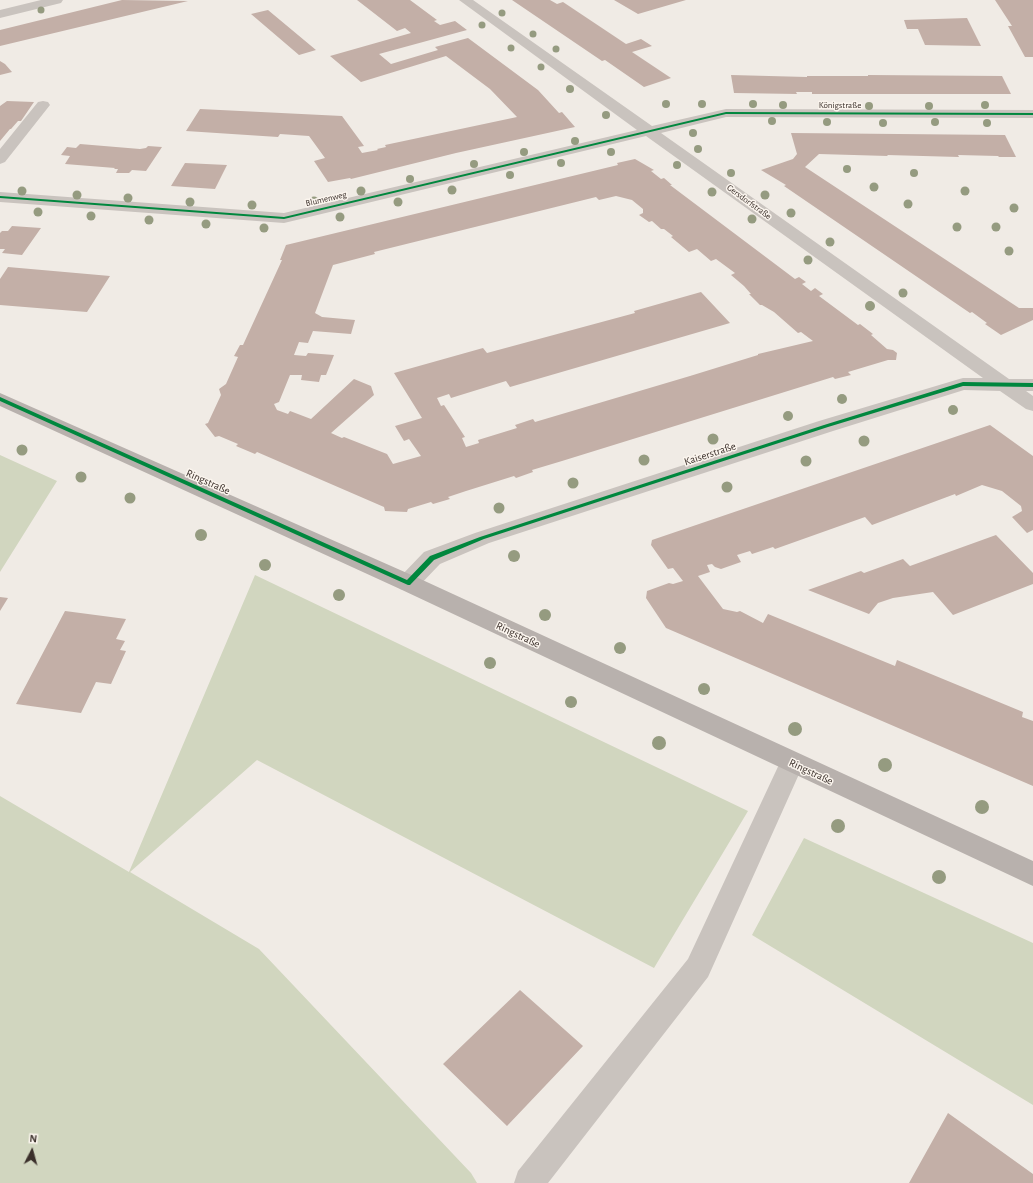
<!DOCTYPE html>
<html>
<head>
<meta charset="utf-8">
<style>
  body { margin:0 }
  #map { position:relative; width:1033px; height:1183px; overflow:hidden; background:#f0ebe5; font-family:"Alegreya Sans",sans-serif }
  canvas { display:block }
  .north { position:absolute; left:12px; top:1131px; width:40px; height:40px; -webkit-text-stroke:3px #fbf5ee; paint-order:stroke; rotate:6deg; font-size:11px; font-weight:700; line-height:16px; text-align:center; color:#3b302b }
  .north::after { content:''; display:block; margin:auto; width:14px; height:18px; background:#3b302b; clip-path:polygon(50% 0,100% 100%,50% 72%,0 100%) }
</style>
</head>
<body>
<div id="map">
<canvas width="1033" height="1183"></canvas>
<div class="north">N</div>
</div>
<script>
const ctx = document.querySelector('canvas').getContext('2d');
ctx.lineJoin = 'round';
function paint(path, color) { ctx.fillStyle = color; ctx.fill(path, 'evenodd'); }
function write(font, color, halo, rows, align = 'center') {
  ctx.font = font + ' "Alegreya Sans",sans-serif'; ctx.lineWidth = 3; ctx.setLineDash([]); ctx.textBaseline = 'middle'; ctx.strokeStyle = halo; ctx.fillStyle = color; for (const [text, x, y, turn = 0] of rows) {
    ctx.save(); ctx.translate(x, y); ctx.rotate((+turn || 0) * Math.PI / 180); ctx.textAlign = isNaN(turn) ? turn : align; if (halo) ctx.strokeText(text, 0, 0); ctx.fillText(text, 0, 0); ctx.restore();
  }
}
const green = new Path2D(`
  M0 455 57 481 0 572Z
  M255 575 748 811 654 968 257 760 130 872 259 949 471 1173 477 1183H0V796L129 872Z
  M804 838 1033 943V1105L752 935Z`);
const building = new Path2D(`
  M122 0 188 1 0 46V30Z
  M357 0H410L437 20 434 21 440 25 455 21 467 30 379 54 391 64 438 50 435 47 468 38 538 90 559 113 562 112 575 127 456 153 351 179 350 178 328 182 314 161 325 158 309 136 280 134 278 137 186 131 200 109 342 116 364 146 358 147 362 153 378 150 377 149 386 147 385 145 517 117 490 89 446 56 361 82 330 56 411 33 405 28 397 31Z
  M512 0H550L557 4 563 2 626 44 641 39 652 46 632 52 671 78 644 87 605 60 602 61Z
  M614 0H686L638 14Z
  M995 0H1033V57H1025L1008 26H1012Z
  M268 10 316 50 299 55 251 14Z
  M967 18 981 46 925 45 918 29H907L904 20Z
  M0 61 5 64 12 72 0 75Z
  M731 75 807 77V76H868V75L1002 76 1011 94H812V92H796L797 94 734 93Z
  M7 101 34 102 21 121H18L11 129H10L0 141V106Z
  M791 133 1005 135 1016 157H999L998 156 958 155 959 157 887 155 888 156 819 154 805 167 1019 308H1033V320L1001 335 985 324 987 323 972 312 970 313 784 186 786 185 761 170 793 159 797 154Z
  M80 144 140 149 146 148 148 146 162 147 146 171 132 170 129 173H116L118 169H114L115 168 65 164 70 156 61 155 67 147 76 148Z
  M635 159 654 170 651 171 661 179 664 178 672 185H670L795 279 799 277 806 282 802 284 811 291 815 288 823 294 819 296 858 325 860 324 873 334 871 335 887 349 893 350 897 353 896 360H888L848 372 851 375 835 379 833 377 562 461 532 470 533 472 516 478 514 476 466 491 448 497 450 499 433 504 431 502 408 509 407 512 385 511 384 507 257 452 255 454 236 446 238 444 219 436 215 437 205 424 208 423 221 395 219 389 226 384 238 357 234 356 240 345H243L282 260H280L286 245 618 165 617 163ZM616 196 632 200 643 209V213L639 215 649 222 652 221 661 229H664L673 236 671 237 689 252 697 249 711 261 716 259 735 273 731 275 744 286 751 294H749L760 305H762L774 312 798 333 801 332 813 341 758 354V355L690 376 535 422 533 419 515 425 517 428 478 440 479 443 466 447 462 438 465 437 444 405 441 406 437 398 449 394 451 398 506 381 510 387 730 323 701 292 634 311 635 313 487 353 483 348 394 373 422 418 395 426 404 441 409 439 421 456 393 464 387 454 344 437 342 438 331 433 374 395 371 386 354 379 311 419 290 411 288 414 277 410 274 404 279 402 290 375H302L301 380 319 382 321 375H326L334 355 308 353 306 356 294 355 299 342 308 343 313 331 351 334 355 320 322 317 315 313 333 265 375 254 374 252 596 197 599 200Z
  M185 163 227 165 215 189 171 186Z
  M12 226 41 228 22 255 2 253 5 249H0V233L2 231H8Z
  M8 267 110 276 87 312 0 305V279Z
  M990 425 1033 456V530L1027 533 1012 517 1022 511 1021 506 1002 491 982 485 956 496 955 494 872 525 865 517 775 549 773 547 752 554 750 551 737 555 741 562 721 569 715 567 712 564 707 565 710 572 698 576 723 609 737 612 740 611 763 623 768 614 895 666 897 660 1023 712 1022 717 1033 721V786L666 628 646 598 647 591 669 583 673 584 683 581 673 568 668 569 651 545 652 540Z
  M996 535 1033 573V584L953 615 933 592 893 598 878 603 869 614 808 590 861 571 864 573 903 559 910 566Z
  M0 597 8 598 0 611Z
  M65 611 126 619 116 639 125 641 120 650 126 651 111 684 96 682 81 713 16 704Z
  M520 990 583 1046 507 1126 443 1064Z
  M948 1113 1033 1174V1183H909Z`);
const minor = new Path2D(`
  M41 0H63L61 3 0 18V10Z
  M459 0H473L652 126 726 109 1033 110V118L726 117 661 133 1009 379H1033V391H1026L1033 396V411L1026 409 1000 391 964 390 833 431 489 543 440 564 416 589 408 591 400 589 397 583 400 577 424 552 475 533 819 421 956 380 963 378H983L646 136 284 223 0 202V192L284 213 637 130Z
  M43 101 48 102 50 105 5 162 0 164V149L38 102Z
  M792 753 801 756 804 763 708 977 548 1183H514L518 1171 688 959 783 756Z`);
const major = new Path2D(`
  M0 393 416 577 1033 861V886L400 589 0 406Z`);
const cycleway = new Path2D(`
  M726 112 1033 113V115L726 114 284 219 0 198V196L284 217Z
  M963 382 1033 383V387L963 386 828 427 484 539 434 560 410 585H408L0 401V397L407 580 430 556 480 537 824 425Z`);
const trees = [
  [41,10,3.5],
  [502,13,3.5],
  [482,25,3.5],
  [533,34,3.5],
  [511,48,3.5],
  [556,49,3.5],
  [541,67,3.5],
  [570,89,4],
  [666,104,4],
  [702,104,4],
  [753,104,4],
  [783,105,4],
  [822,105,4],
  [985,105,4],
  [869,106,4],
  [929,106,4],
  [606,115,4],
  [772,121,4],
  [827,122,4],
  [935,122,4],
  [883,123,4],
  [987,123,4],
  [693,133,4],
  [575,141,4],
  [698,149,4],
  [524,152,4],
  [611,152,4],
  [561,163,4],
  [474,164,4],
  [677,165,4],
  [847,169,4],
  [731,173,4],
  [914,173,4],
  [510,175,4],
  [410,179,4],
  [874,187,4.5],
  [452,190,4.5],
  [22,191,4.5],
  [361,191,4.5],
  [965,191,4.5],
  [712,192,4.5],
  [77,195,4.5],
  [765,195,4.5],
  [128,198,4.5],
  [314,201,4.5],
  [190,202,4.5],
  [398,202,4.5],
  [908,204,4.5],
  [252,205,4.5],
  [1014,208,4.5],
  [38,212,4.5],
  [791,213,4.5],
  [91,216,4.5],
  [340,217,4.5],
  [752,219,4.5],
  [149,220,4.5],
  [206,224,4.5],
  [957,227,4.5],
  [996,227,4.5],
  [264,228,4.5],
  [830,242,4.5],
  [1009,251,4.5],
  [808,260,4.5],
  [903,293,4.5],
  [870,306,5],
  [842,399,5],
  [953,410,5],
  [788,416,5],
  [713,439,5.5],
  [864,441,5.5],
  [22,450,5.5],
  [644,460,5.5],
  [806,461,5.5],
  [81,477,5.5],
  [573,483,5.5],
  [727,487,5.5],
  [130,498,5.5],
  [499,508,5.5],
  [201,535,6],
  [514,556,6],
  [265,565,6],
  [339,595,6],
  [545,615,6],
  [620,648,6],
  [490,663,6],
  [704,689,6],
  [571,702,6],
  [795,729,7],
  [659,743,7],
  [885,765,7],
  [982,807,7],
  [838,826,7],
  [939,877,7]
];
const farStreetnames = [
  ["Königstraße",840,105],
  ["Blumenweg",326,199,-13],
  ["Gersdorfstraße",749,202,36]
];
const streetNames = [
  ["Kaiserstraße",710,454,-18],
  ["Ringstraße",208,482,24],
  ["Ringstraße",518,635,25],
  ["Ringstraße",811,772,25]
];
paint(green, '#d1d6bf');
paint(building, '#c3afa7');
paint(minor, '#c9c3be');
paint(major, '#b8b1ad');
paint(cycleway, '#00873e');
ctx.fillStyle = '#959b80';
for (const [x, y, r] of trees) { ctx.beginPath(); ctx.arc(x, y, r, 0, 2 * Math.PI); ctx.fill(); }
write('9px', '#3b302b', '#fbf5ee', farStreetnames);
write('11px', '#3b302b', '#fbf5ee', streetNames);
</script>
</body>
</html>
